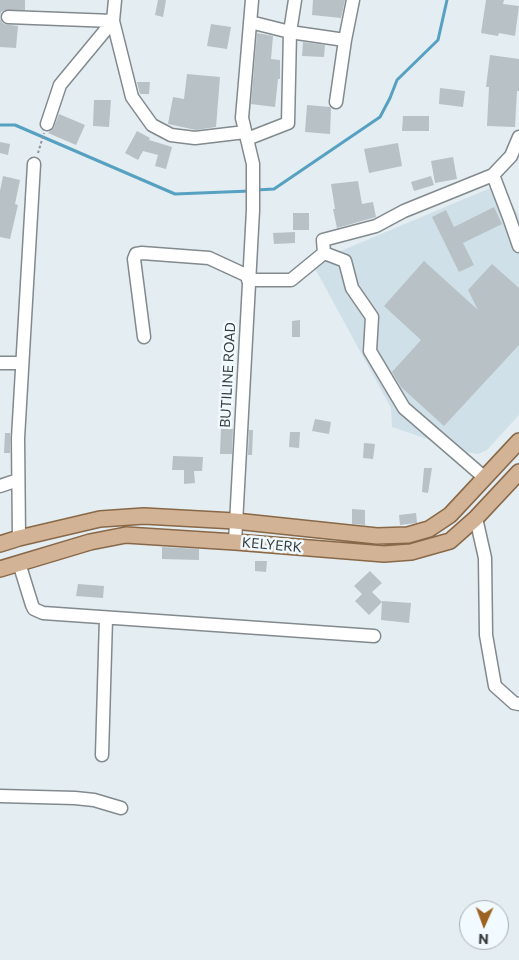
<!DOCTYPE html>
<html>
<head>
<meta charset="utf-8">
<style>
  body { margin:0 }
  #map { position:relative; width:519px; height:960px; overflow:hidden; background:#e4edf1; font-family:Commissioner,sans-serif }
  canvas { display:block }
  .north { position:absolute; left:459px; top:900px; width:50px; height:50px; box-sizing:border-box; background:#f1fafe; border:1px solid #a7aeb1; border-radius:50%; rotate:182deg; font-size:14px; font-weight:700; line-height:20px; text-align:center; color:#383c3d }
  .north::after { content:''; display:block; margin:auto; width:18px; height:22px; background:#9d6222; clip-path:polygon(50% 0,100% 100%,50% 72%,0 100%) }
</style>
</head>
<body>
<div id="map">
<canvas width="519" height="960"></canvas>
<div class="north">N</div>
</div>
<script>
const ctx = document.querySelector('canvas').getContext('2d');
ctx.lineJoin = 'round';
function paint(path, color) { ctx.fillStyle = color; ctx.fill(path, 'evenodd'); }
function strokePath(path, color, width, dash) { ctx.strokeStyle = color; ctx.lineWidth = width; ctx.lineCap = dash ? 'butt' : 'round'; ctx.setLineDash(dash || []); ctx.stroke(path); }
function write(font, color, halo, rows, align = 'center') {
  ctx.font = font + ' Commissioner,sans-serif'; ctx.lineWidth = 5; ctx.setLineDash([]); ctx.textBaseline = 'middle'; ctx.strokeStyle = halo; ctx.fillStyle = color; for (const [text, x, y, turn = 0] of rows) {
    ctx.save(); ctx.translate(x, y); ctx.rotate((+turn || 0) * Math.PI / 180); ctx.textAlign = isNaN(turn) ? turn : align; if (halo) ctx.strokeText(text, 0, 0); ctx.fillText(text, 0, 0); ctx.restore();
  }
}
const built = new Path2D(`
  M500 184 519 216V415L487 450 478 454 466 452 392 427 391 408 312 263Z`);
const stream = new Path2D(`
  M0 125H15L175 194 250 191
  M256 190 274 189 380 117 390 98 397 80 438 40 447 0`);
const building = new Path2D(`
  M0 0H25V10H5L1 12 0 16Z
  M158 0H166L163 17 155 15Z
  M313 0H345L341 18 312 15Z
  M486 0H504L503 4 519 6 515 36 499 33 498 36 481 33Z
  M0 18 1 21 4 24 18 26 16 48 0 47Z
  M211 24 231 27 227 49 207 46Z
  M257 33 273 36 271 59 280 60V79H278L275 107 251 104Z
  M303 42 325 45 324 57 302 56Z
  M490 55 519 59V91H517L515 127 487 126 489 87H486Z
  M187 74 220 77 216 127 196 130 168 124 173 97 184 99Z
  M137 82H150L149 94H140Z
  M440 88 465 91 463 107 439 104Z
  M94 100H111L109 127 93 126Z
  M307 105 330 107 331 109 330 134 305 132Z
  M59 114 85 125 76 145 48 133 54 127Z
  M403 116H429V131H402Z
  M137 131 150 138 149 140 172 147 166 169 155 166 158 155 143 151 138 160 125 153Z
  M0 142 10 144 8 155 0 153Z
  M398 143 402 166 369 173 364 149Z
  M453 157 457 179 435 183 431 161Z
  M3 176 20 180 15 204 18 205 10 239 0 237V191Z
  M431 176 434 185 414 191 411 182Z
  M358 181 362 204 373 202 376 217 337 228 333 209H335L331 184Z
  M494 207 502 224 463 243 474 265 459 272 432 217 446 210 454 227Z
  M293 213H309V230H293Z
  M295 232V243L274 244 273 233Z
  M424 261 478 310 468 290 492 264 519 288V345L444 426 401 387 392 372 421 340 384 306Z
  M300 320V337H292V321Z
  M315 419 331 422 329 434 312 431Z
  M221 428 233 429 232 454H220Z
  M249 430H253L252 455H248Z
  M290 432H300L299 448 289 447Z
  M5 433H10V453H4Z
  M364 443 375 444 373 459 363 458Z
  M173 456 203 457 202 471H194L195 483 184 484V470H172Z
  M424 468H432L428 493 422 492Z
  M352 509 365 510V525L352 524Z
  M416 513 417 523 400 525 399 515Z
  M162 547 199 549V560L162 559Z
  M255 561H267L266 572 255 571Z
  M370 571 382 583 372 592 382 602 369 615 355 601 362 594 354 586Z
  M78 584 104 586 103 598 76 596Z
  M382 601 411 603 409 623 381 620Z`);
const path = new Path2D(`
  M38 153 44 133`);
const minor = new Path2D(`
  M8 17 113 21 132 97 152 125 171 135 195 138 245 132
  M250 22 290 32 345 40
  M336 102 345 40 353 0
  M47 124 60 85 113 21 115 0
  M247 139 288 123 290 32 295 0
  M493 175 509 217 519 246
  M324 253 345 261 352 288 372 317 370 351 404 408 485 478
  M248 280H291L324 253 323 240 376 226 404 211 493 175 511 156 519 137
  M144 337 134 259 136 254 142 253 209 258 248 276
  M0 363H22
  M0 486 18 480
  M476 518 485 558 486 635 495 686 514 703 519 704
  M19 538 18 438 34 164
  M235 542 253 210V164L242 118 252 0
  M19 563 32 605 34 609 43 613 374 636
  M102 755 106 618
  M0 796 75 798 94 800 121 808`);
const major = new Path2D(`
  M0 544 19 538 100 519 144 516 235 521 377 536 408 535 429 529 450 515 519 441
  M0 569 90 542 126 535 235 542 384 554 411 552 450 541 476 518 519 472`);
const streetNames = [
  ["BUTILINE ROAD",228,375,-87],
  ["KELYERK",272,545,5]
];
paint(built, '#d0e0e8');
strokePath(stream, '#56a1c1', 3);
paint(building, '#b8c1c5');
strokePath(minor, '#828a8e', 15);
strokePath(major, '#896848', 18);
strokePath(path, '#8e9497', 2, [2.5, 2.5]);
strokePath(minor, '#fff', 12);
strokePath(major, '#d2b395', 15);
write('14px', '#383c3d', '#f1fafe', streetNames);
</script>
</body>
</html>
